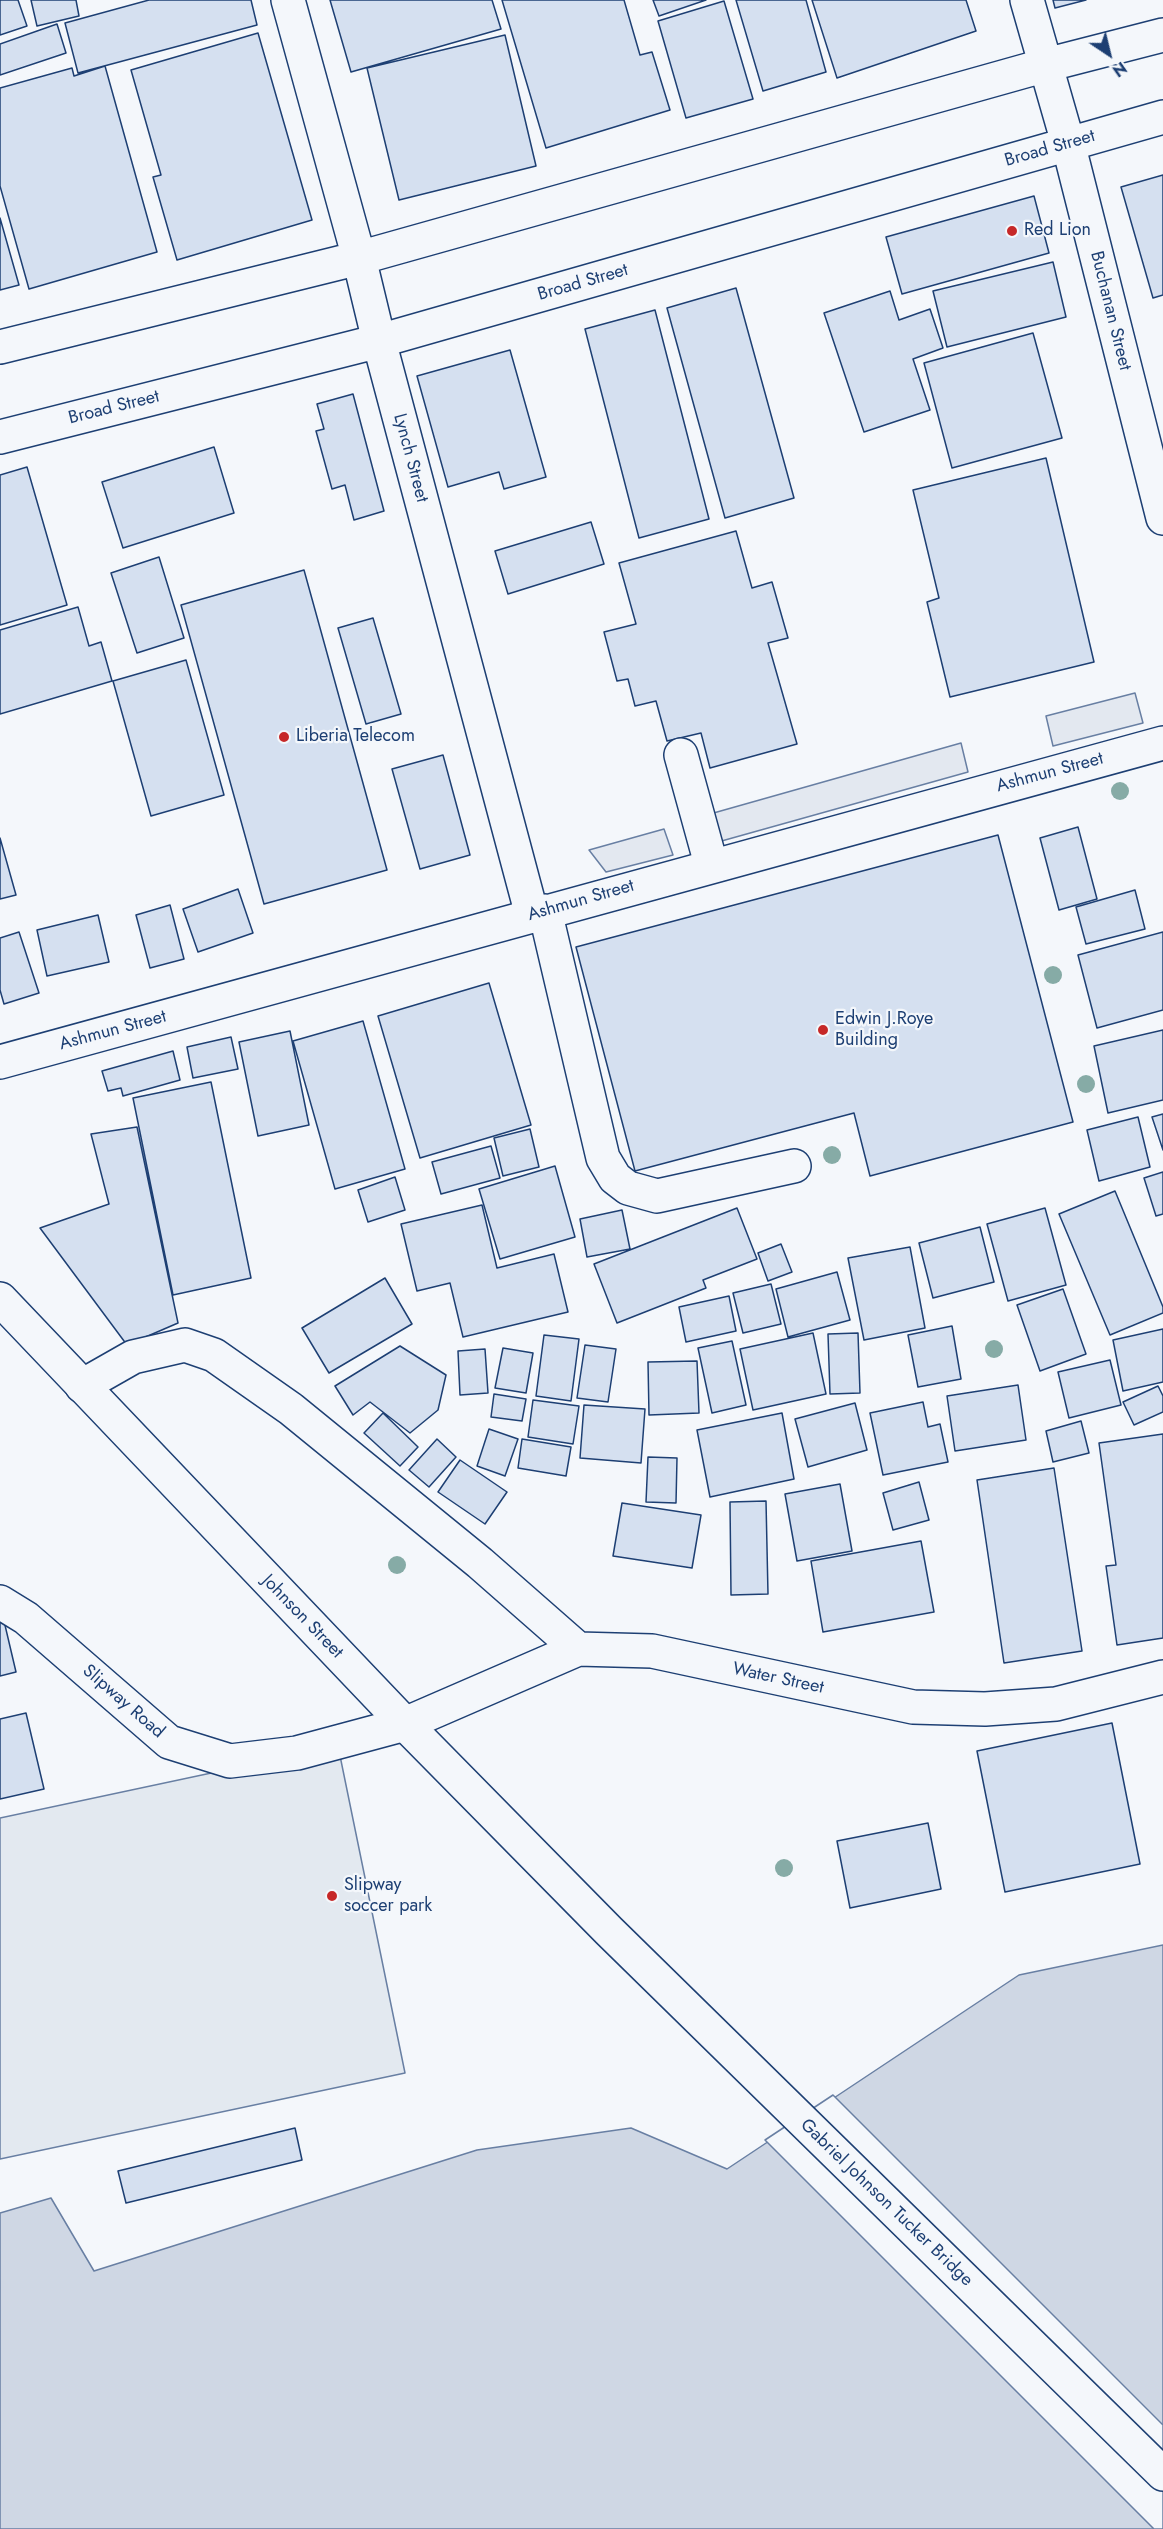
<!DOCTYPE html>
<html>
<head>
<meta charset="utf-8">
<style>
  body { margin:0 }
  #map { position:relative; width:1163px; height:2529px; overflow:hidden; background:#f4f7fb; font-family:Jost,sans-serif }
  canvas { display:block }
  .north { position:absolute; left:1079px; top:24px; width:60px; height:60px; -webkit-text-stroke:4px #f4f7fb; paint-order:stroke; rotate:145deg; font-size:16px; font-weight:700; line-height:24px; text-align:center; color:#1d3f73 }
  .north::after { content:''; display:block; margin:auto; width:21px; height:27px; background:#1d3f73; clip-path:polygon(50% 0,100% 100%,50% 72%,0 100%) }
</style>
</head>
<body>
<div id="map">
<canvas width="1163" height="2529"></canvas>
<div class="north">N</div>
</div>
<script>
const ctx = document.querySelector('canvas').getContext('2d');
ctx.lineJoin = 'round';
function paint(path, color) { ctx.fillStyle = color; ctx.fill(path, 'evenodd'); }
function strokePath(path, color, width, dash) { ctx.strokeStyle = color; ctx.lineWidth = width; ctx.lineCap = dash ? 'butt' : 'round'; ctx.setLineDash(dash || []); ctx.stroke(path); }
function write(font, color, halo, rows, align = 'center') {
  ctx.font = font + ' Jost,sans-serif'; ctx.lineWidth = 4.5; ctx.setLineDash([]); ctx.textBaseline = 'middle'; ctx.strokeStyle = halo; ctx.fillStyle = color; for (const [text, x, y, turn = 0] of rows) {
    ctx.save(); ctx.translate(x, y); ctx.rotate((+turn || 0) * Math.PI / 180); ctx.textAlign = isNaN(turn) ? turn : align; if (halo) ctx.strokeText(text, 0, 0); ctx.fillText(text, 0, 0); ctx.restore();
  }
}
const green = new Path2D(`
  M338 1746 405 2073 0 2159V1818Z`);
const parking = new Path2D(`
  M1135 693 1143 723 1053 746 1046 716Z
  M961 743 968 772 718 842 710 814Z
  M664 829 673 855 606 872 589 850Z`);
const water = new Path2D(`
  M1163 1945V2529H0V2213L51 2198 94 2271 477 2150 631 2128 727 2169 1019 1975Z`);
const pier = new Path2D(`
  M833 2095 1163 2425V2529H1154L765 2140Z`);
const building = new Path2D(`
  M0 0H18L27 26 0 35Z
  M31 0H76L79 16 37 26Z
  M149 0H251L257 25 78 73 65 23Z
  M330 0H492L501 29 351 72Z
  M502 0H624L640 55 652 52 670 110 546 148Z
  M653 0H706L659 16Z
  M736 0H806L826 72 763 91Z
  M812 0H966L976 31 837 78Z
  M1053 0H1086L1055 8Z
  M724 1 753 99 686 118 658 21Z
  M57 24 66 53 0 75V44Z
  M258 33 312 220 177 260 153 177 161 175 131 70Z
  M505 35 536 166 399 200 367 68Z
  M105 66 157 252 29 289 0 186V88L72 68 74 76Z
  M1163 175V295L1153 298 1121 187Z
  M1034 196 1049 253 902 294 886 237Z
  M0 218 19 285 0 290Z
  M1053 262 1066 317 947 347 933 291Z
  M736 288 794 498 725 518 667 308Z
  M890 291 899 320 930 309 943 348 913 359 930 410 864 432 824 313Z
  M655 310 709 519 639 538 585 329Z
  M1033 333 1062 438 952 468 924 363Z
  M510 350 546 477 504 489 499 472 448 487 417 376Z
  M353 394 384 511 354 520 345 485 332 489 316 431 324 429 317 404Z
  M214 447 234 513 123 548 102 482Z
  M1046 458 1094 662 950 697 927 602 939 598 913 490Z
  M27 467 67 605 0 625V475Z
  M591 522 604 564 508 594 495 551Z
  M736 531 752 588 772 582 788 638 768 643 797 744 710 768 701 733 667 741 656 701 635 706 628 679 617 681 604 632 636 624 619 563Z
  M159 557 184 638 137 653 111 573Z
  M304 570 387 870 264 904 181 605Z
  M78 607 89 646 101 642 112 681 0 714V630Z
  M373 618 401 714 366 724 338 628Z
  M186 660 224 795 151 816 113 681Z
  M443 755 470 855 420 869 392 769Z
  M1078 827 1097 899 1059 910 1040 838Z
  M998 835 1073 1122 870 1176 854 1113 635 1171 576 947Z
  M0 838 16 895 0 899Z
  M238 889 253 933 198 952 183 909Z
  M1135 890 1145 929 1086 944 1076 907Z
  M170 905 184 959 150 968 136 915Z
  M98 915 109 962 47 976 37 930Z
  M19 932 39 993 4 1004 0 990V938Z
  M1163 932V1010L1097 1028 1078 955Z
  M489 983 531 1125 420 1158 378 1016Z
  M363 1021 405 1169 335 1189 293 1041Z
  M1163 1030V1100L1108 1113 1094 1046Z
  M290 1031 309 1125 258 1136 239 1042Z
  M231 1037 238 1069 193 1078 187 1047Z
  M173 1051 180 1080 123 1096 121 1088 108 1091 102 1071Z
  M211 1082 251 1278 173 1295 133 1098Z
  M1163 1114V1150L1152 1117Z
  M1138 1117 1150 1167 1099 1181 1087 1130Z
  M137 1127 178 1323 127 1345 40 1228 109 1204 91 1134Z
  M530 1129 539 1167 503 1176 494 1138Z
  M491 1146 500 1178 441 1194 432 1162Z
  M555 1166 575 1237 500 1259 479 1189Z
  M1163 1172V1214L1156 1216 1144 1178Z
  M395 1177 405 1210 368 1222 358 1190Z
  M1115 1191 1163 1307V1313L1110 1335 1059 1214Z
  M482 1205 497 1268 554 1254 568 1312 463 1337 450 1283 417 1291 401 1224Z
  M737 1208 757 1259 703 1280 706 1288 617 1323 594 1264Z
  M1045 1208 1066 1285 1008 1301 987 1224Z
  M622 1210 630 1249 587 1257 580 1219Z
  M980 1227 994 1282 933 1298 919 1243Z
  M781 1244 792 1272 768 1281 758 1253Z
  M910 1247 925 1328 864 1340 848 1258Z
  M837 1272 850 1320 788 1337 776 1289Z
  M385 1278 412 1324 329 1373 302 1328Z
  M771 1284 781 1324 743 1333 733 1293Z
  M1063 1289 1086 1354 1040 1371 1017 1305Z
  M729 1296 736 1331 686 1342 679 1307Z
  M952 1326 961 1379 918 1387 908 1335Z
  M1163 1329V1382L1123 1391 1113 1340Z
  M813 1333 826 1394 753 1410 740 1349Z
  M858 1333 860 1393 830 1394 828 1334Z
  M544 1335 579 1339 571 1401 536 1396Z
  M732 1341 746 1405 712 1413 698 1348Z
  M585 1345 616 1349 608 1402 577 1398Z
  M400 1346 446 1375 438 1410 410 1433 370 1402 353 1415 335 1386Z
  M503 1348 533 1353 526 1393 495 1388Z
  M485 1349 488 1393 460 1395 458 1351Z
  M1110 1360 1121 1405 1069 1418 1058 1372Z
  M697 1361 699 1413 649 1415 648 1362Z
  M1018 1385 1026 1440 955 1451 947 1396Z
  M1158 1386 1163 1396V1412L1134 1425 1123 1402Z
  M494 1394 526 1399 522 1421 491 1417Z
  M533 1400 579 1406 573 1444 528 1437Z
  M923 1402 928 1427 940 1424 948 1462 883 1475 870 1413Z
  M855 1403 867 1450 808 1467 795 1419Z
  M584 1405 645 1409 641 1463 580 1458Z
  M383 1413 418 1447 400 1466 364 1433Z
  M782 1413 794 1479 710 1497 697 1430Z
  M1081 1421 1089 1453 1053 1462 1046 1431Z
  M489 1429 518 1439 505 1476 477 1466Z
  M1163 1434V1638L1117 1645 1106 1566 1116 1565 1099 1443Z
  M437 1439 456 1457 429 1487 409 1470Z
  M522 1439 571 1447 566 1476 518 1468Z
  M648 1457 677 1458 676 1503 646 1502Z
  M460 1460 507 1492 485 1524 438 1492Z
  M1054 1468 1082 1651 1004 1663 977 1480Z
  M919 1482 929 1520 893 1530 883 1493Z
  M840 1484 852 1551 797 1561 785 1494Z
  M766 1501 768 1594 731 1595 730 1502Z
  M622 1503 701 1515 692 1568 613 1556Z
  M921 1541 934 1612 823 1632 811 1561Z
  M0 1604 16 1672 0 1676Z
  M26 1713 44 1789 0 1799V1719Z
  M1112 1723 1140 1864 1005 1892 977 1751Z
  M928 1823 941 1889 850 1908 837 1841Z
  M295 2128 302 2160 126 2203 118 2171Z`);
const minor = new Path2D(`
  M288 0 359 258 379 341 532 915
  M1027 0 1068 143 1163 518
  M0 347 359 258 1046 65 1163 35
  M0 437 379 341 1163 117
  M681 755 711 864
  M545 911 603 1158 615 1178 628 1188 657 1196 794 1166
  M0 1062 1163 743
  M82 1386 133 1357 185 1345 214 1355 291 1409 480 1563 578 1649
  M0 1602 26 1618 169 1742 230 1761 297 1753 405 1724 578 1649 652 1651 913 1707 985 1709 1056 1704 1163 1677`);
const highway = new Path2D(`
  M0 1299 405 1724 609 1931 1163 2474`);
const trees = [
  [1120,791],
  [1053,975],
  [1086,1084],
  [832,1155],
  [994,1349],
  [397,1565],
  [784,1868]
];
const markers = [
  [1012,231,6,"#c62828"],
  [284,737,6,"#c62828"],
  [823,1030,6,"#c62828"],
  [332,1896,6,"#c62828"]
];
const streetNames = [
  ["Broad Street",1050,149,-16],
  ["Broad Street",583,283,-16],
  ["Buchanan Street",1110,311,76],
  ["Broad Street",114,408,-14],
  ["Lynch Street",410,458,75],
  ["Ashmun Street",1050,773,-15],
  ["Ashmun Street",581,901,-16],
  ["Ashmun Street",113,1031,-15],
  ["Johnson Street",302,1617,46],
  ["Water Street",778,1679,12],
  ["Slipway Road",123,1702,41],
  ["Gabriel Johnson Tucker Bridge",886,2203,44]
];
const poiNames = [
  ["Red Lion",1024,231],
  ["Liberia Telecom",296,737],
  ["Edwin J.Roye",835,1020],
  ["Building",835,1041],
  ["Slipway",344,1886],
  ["soccer park",344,1907]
];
paint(green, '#e3e9f0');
strokePath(green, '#687fa3', 1.5);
paint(parking, '#e3e8f0');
strokePath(parking, '#687fa3', 1.5);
paint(water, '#cfd7e4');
strokePath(water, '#687fa3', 1.5);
paint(pier, '#f4f7fb');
strokePath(pier, '#687fa3', 1.5);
paint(building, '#d5e0f0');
strokePath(building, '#1d3f73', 1.5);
strokePath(minor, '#1d3f73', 36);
strokePath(highway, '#1d3f73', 36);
strokePath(minor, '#f4f7fb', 33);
strokePath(highway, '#f4f7fb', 33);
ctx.fillStyle = '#86aba6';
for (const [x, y] of trees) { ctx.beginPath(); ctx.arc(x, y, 9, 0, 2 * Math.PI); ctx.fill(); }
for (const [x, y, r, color] of markers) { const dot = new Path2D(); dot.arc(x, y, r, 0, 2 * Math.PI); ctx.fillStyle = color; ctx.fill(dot); strokePath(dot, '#f4f7fb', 2); }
write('18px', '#1d3f73', '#f4f7fb', streetNames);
write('18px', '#1d3f73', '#f4f7fb', poiNames, 'left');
</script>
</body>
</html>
